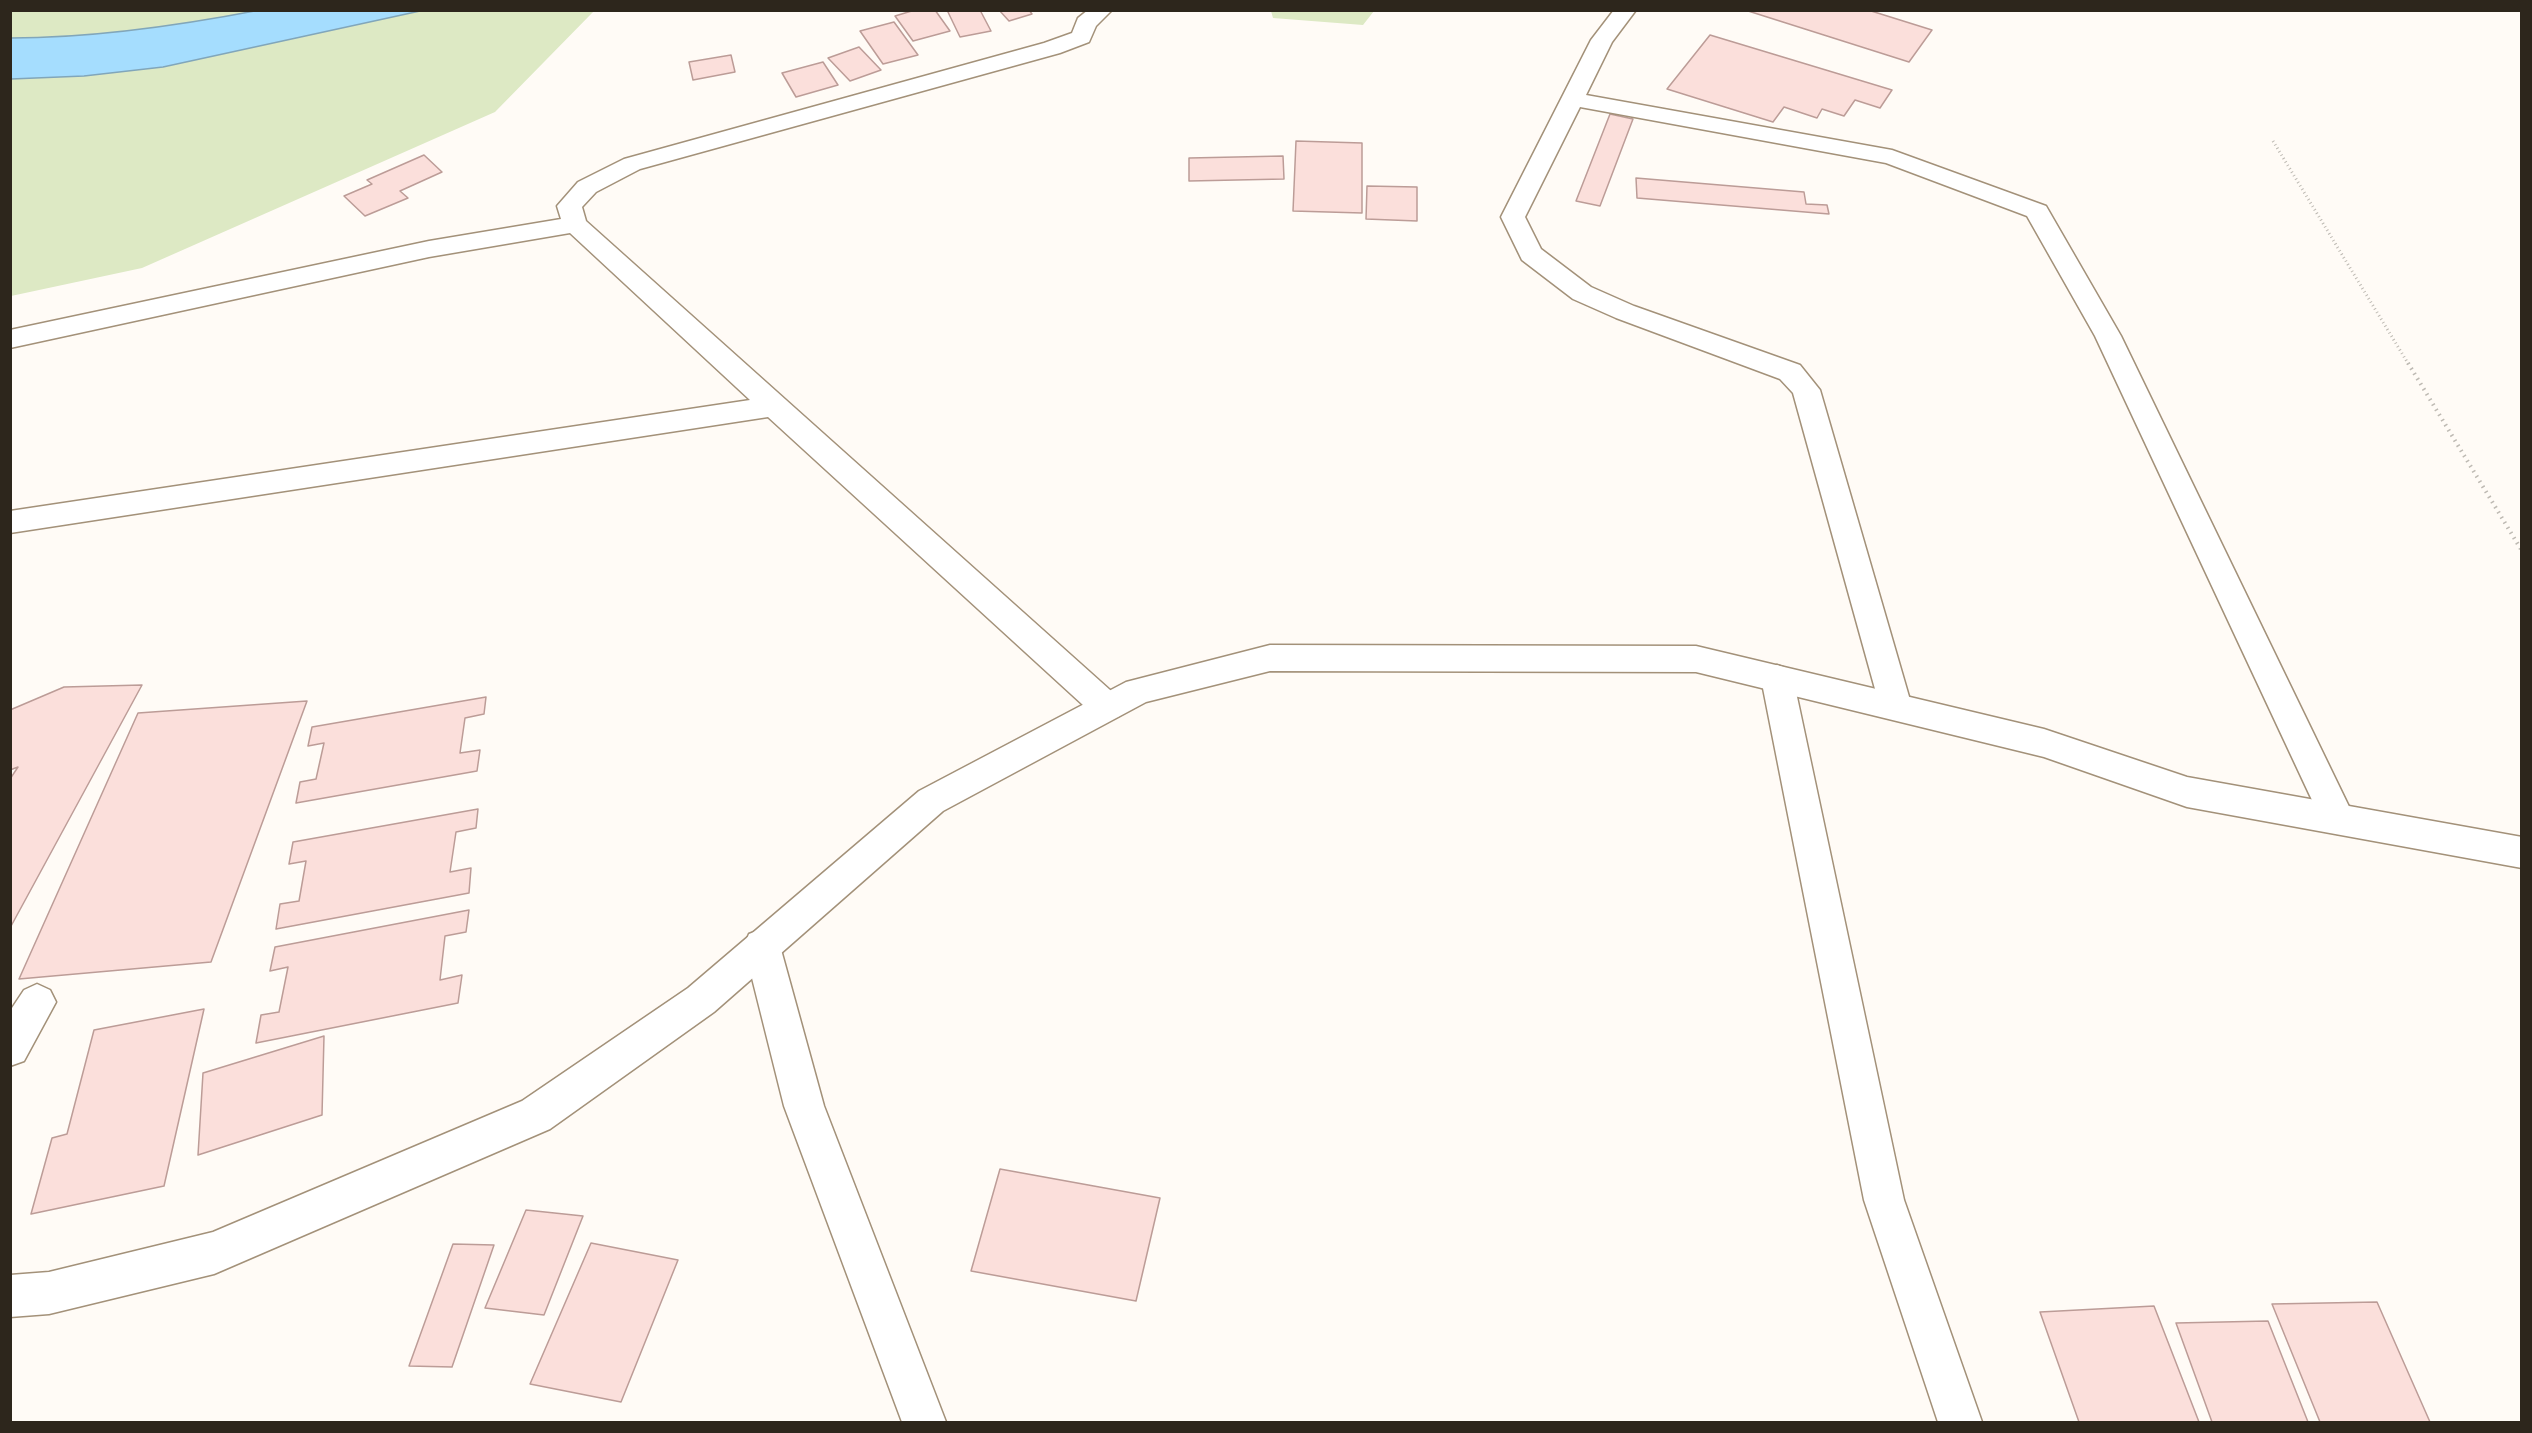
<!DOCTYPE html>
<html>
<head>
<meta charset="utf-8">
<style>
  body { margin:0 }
  #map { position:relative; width:2532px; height:1433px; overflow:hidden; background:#fffbf6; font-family:"Fira Sans Condensed",sans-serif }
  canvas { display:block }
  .frame { position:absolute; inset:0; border:12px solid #2d261c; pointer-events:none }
</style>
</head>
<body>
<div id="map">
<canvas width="2532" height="1433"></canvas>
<div class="frame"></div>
</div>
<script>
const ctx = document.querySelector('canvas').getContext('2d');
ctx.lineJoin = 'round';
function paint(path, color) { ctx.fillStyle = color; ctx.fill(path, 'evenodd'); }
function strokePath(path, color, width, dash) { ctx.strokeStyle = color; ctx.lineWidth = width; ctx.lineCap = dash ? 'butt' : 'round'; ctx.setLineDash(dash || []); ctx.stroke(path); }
const green = new Path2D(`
  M11 11H594L495 112 142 268 11 296Z
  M1271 11V10L1374 11 1363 25 1273 18Z`);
const water = new Path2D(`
  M260 10 420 11 163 67 84 76 11 79V38C94 38 177 26 260 10Z`);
const building = new Path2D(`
  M915 10H935L950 31 913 41 895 16Z
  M947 10H980L991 31 960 37Z
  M999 10H1029L1032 14 1009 21Z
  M1745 10H1868L1932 30 1909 62Z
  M894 22 918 55 883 64 860 31Z
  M1710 35 1892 90 1880 108 1855 100 1844 116 1822 109 1817 118 1784 107 1773 122 1667 89Z
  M859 47 881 70 850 81 828 58Z
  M731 55 735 72 693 80 689 62Z
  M823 62 838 85 796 97 782 73Z
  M1610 114 1633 119 1600 206 1576 201Z
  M1296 141 1362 143V213L1293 211Z
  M424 155 442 172 400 191 408 198 365 216 344 196 372 184 367 180Z
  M1283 156 1284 179 1189 181V158Z
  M1636 178 1804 192 1806 204 1827 205 1829 214 1637 198Z
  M1367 186 1417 187V221L1366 219Z
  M142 685 10 928V779L18 767 10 770V710L64 687Z
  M486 697 484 714 465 718 460 753 480 750 477 771 296 803 300 782 316 779 324 743 308 746 312 727Z
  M307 701 211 962 19 979 138 713Z
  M478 809 476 828 456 832 450 872 471 868 469 893 276 929 280 904 299 901 306 861 289 864 293 842Z
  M469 910 466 932 445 936 440 980 462 975 458 1003 256 1043 261 1015 279 1012 288 967 270 971 275 947Z
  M204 1009 164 1186 31 1214 52 1138 67 1134 94 1030Z
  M324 1036 322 1115 198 1155 203 1073Z
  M1000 1169 1160 1198 1136 1301 971 1271Z
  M526 1210 583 1216 544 1315 485 1308Z
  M591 1243 678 1260 621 1402 530 1384Z
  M453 1244 494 1245 452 1367 409 1366Z
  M2377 1302 2430 1422H2320L2272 1304Z
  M2154 1306 2199 1422H2079L2040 1312Z
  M2268 1321 2308 1422H2212L2176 1323Z`);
const pathFar1 = new Path2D(`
  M2273 141 2409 365`);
const path = new Path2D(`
  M2408 363 2522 551`);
const street = new Path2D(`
  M1088 10H1112L1096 26 1089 42 1060 53 640 169 596 192 582 207 586 221 1119 698 1123 707 1119 716 1107 720 1095 716 768 417 10 533V511L750 400 570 233 429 257 10 348V330L429 241 561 219 557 206 578 182 624 159 1044 43 1072 33 1078 18Z
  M1614 10H1636L1612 42 1586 95 1892 150 2046 206 2121 336 2355 819 2350 830 2338 834 2326 830 2095 336 2027 216 1886 163 1580 107 1525 217 1541 249 1591 287 1634 306 1800 365 1820 390 1912 707 1908 716 1896 720 1884 716 1880 707 1793 393 1780 379 1616 318 1573 299 1522 260 1501 217 1591 40Z
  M1777 665 1788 669 1793 678 1904 1200 1982 1422H1938L1864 1200 1761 678 1766 669Z
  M762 929 775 934 780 946 824 1106 946 1422H902L784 1106 744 946 749 934Z
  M37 984 50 990 56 1002 24 1061 10 1066V1011L24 990Z`);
const secondary = new Path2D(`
  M1270 645 1696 646 2044 729 2187 777 2522 837V868L2187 807 2044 757 1696 672 1270 671 1146 702 943 811 714 1012 550 1129 214 1274 49 1314 10 1317V1275L49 1272 213 1232 522 1101 688 988 919 791 1126 682Z`);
paint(green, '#dde9c4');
paint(water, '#a5ddfe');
strokePath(water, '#81a6ba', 1.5);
paint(building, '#fbdfdb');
strokePath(building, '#bc9c97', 1.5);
strokePath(street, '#a39179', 3);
strokePath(secondary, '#a39179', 3);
strokePath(pathFar1, '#bebab3', 3, [1, 3]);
strokePath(path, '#bebab3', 4, [1.5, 4.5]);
paint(street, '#fff');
paint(secondary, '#fff');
</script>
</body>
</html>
